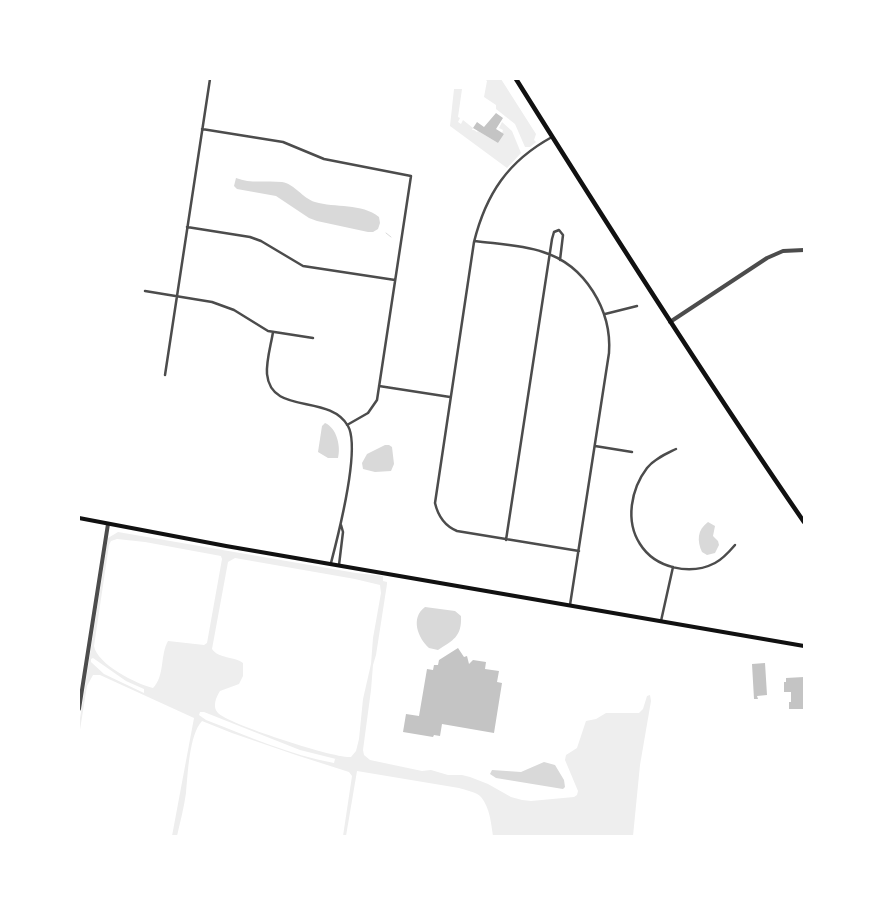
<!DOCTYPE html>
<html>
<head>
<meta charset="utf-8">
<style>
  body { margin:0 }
  #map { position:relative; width:883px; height:915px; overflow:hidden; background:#fff; font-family:"Golos Text",sans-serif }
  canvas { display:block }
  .frame { position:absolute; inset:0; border:80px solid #fff; pointer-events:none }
</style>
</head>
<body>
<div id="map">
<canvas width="883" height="915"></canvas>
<div class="frame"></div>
</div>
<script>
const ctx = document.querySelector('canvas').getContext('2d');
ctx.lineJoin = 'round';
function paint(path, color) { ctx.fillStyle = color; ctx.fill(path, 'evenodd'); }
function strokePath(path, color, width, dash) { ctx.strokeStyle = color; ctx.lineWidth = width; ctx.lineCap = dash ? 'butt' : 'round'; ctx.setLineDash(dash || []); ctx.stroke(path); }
const green = new Path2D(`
  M485 79H501L536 134 534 140 536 142 530 147H525L515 124 496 109V105L484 97 487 81Z
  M454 89H462L458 117 460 118 458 122 461 124 463 120 473 128 472 130H474L477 132 478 131 498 143 504 134 502 133 503 130 499 128 502 122 512 131 521 153 507 168 450 126Z
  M118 532 356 573 383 576V581L387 582V584L376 655 373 665 371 690 363 750 364 755 370 760 422 771 431 770 448 775H462L470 777 488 784 511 797 522 800 531 801 574 797 577 795 578 791 565 760 566 755 577 748 586 721 596 719 606 713H639L643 709 647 696 650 695 651 701 640 765 633 836H493C491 823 490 808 481 797 477 792 465 790 459 788L357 771 346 836H343L352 776 349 772 296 755 232 733 202 721C189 735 188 774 186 793 184 808 180 822 177 836H172L194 718 100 675H93L87 686 79 736V725L108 538ZM117 539 145 542 221 556 222 559 207 643 204 645 168 641C160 655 165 676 153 688 136 684 97 664 94 646L109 545 111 541ZM235 558 355 579 380 585 381 593 373 638 371 664 363 699 359 739 356 751 351 757C336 759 228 724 218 713 212 707 216 697 220 691L239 684 243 676V663C234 656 219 659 212 649L228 562ZM93 658 126 681 144 689V693L104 674 91 662V659ZM200 712H204L300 750 340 760 335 759 334 763C290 755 247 736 206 720L199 715Z`);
const water = new Path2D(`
  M236 178C251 184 266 180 282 182 295 184 302 198 315 202 335 208 362 203 379 217L380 223 378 229 373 232H368L317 221 309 218 276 196 237 189 234 186Z
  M325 423C337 428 341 447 338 458H328L318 452 322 426Z
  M385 445H389L392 447 394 464 391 471 375 472 363 469 362 463 367 454Z
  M708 522 715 526 713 536 718 541 719 545 715 553 707 555 702 552C697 541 697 530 708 522Z
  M425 607 455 611 461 616C462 637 453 640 438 650L429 648C418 638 410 618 425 607Z
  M544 762 555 765 564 780 565 787 563 789 496 778 490 774 492 770 521 772Z`);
const stream = new Path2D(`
  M386 233 391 237`);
const building = new Path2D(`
  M496 113 503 118 496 129 504 134 498 143 473 128 477 122 484 127Z
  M458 648 464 657 467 656 469 664 473 660 486 662 485 669 499 671 497 682 502 683 494 733 442 724 440 736 434 735 433 737 403 732 406 714 419 716 427 669 433 670 434 665H438L439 660Z
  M765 663 767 695 757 696 758 699H754L752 664Z
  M804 677V709H789V702H791V692H784V682H786V678Z`);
const minor = new Path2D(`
  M202 129 283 142 324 159 411 176 377 400 368 413 347 425
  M552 137C508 161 486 194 474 242L435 503C438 516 445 526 457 531L579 551
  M187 227 250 237 261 241 303 266 395 280
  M475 241C497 244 522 245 543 252 585 265 612 310 609 353L570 605
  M145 291 212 302 234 310 268 331 313 338
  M605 314 637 306
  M273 332C271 345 266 361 267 374 271 416 329 393 348 426 361 449 338 536 331 563
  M165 375 210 79
  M379 386 450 397
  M595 446 632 452
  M676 449C666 454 654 459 647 468 631 489 625 521 640 544 655 568 690 576 715 563 723 559 729 552 735 545
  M506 540 552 239 554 232 559 230 563 235 560 260
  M339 565 343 532 341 525
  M661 621 673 567`);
const tertiary = new Path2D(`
  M670 322 767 258 783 251 804 250
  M79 709 108 524`);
const secondary = new Path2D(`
  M79 518 226 546 804 646`);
const trunk = new Path2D(`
  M516 79C610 229 704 377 804 522`);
paint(green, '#eee');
paint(water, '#d9d9d9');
strokePath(stream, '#d9d9d9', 1);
paint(building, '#c4c4c4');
strokePath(minor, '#4c4c4c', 2.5);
strokePath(tertiary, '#4c4c4c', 4);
strokePath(secondary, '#111', 4);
strokePath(trunk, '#111', 4.5);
</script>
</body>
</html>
